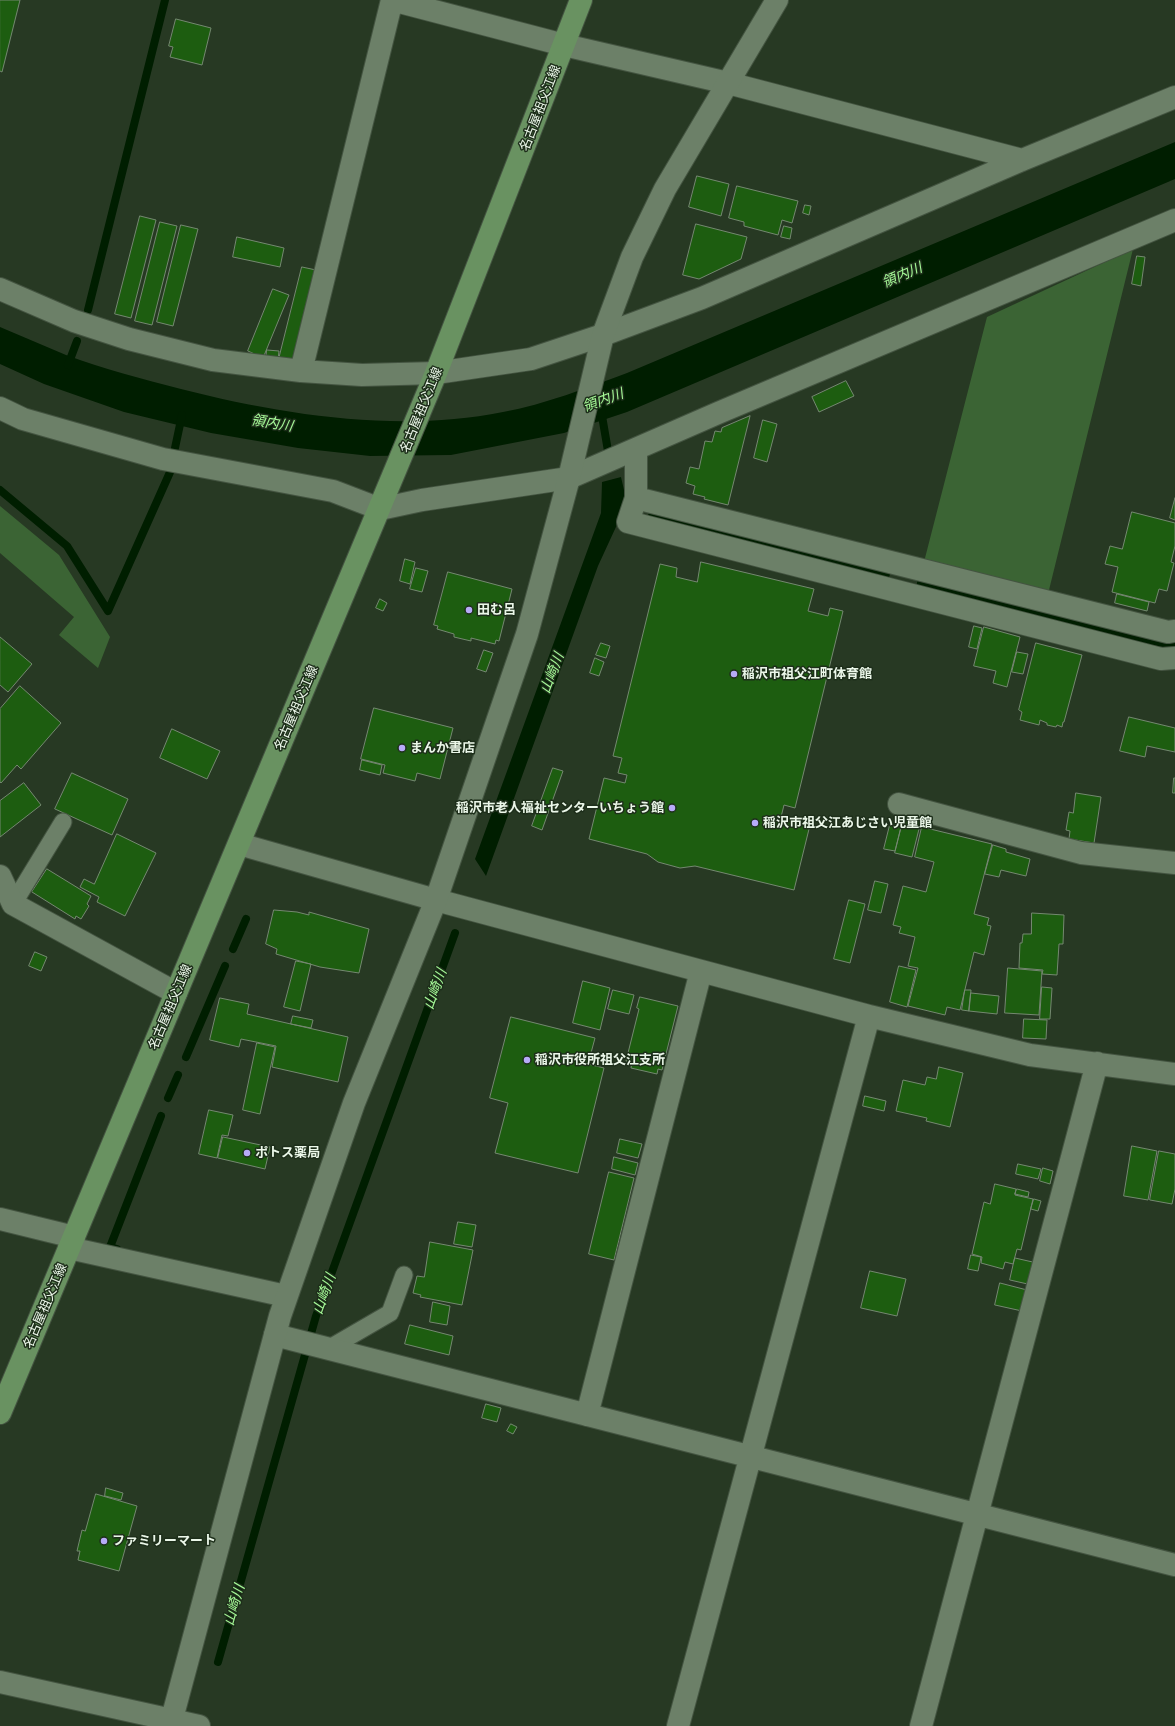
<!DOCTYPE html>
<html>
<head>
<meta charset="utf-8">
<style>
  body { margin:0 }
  canvas { display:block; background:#273923 }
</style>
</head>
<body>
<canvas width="1175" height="1726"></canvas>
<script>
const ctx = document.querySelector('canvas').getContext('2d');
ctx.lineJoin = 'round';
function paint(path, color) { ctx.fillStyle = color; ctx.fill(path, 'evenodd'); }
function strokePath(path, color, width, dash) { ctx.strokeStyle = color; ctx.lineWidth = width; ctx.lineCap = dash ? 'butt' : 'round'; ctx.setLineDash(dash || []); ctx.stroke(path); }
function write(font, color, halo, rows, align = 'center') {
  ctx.font = font + ' "Exo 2","Noto Sans JP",sans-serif'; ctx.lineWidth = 3; ctx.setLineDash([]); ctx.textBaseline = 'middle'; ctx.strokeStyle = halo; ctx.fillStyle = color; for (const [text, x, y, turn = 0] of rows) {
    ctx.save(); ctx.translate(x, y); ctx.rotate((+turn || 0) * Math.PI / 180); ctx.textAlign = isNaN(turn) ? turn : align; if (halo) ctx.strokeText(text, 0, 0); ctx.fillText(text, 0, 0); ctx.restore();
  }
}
const green = new Path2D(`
  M1133 249 1048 594 924 562 987 317Z
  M0 506 59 555 110 637 98 668 59 635 74 617 0 553Z`);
const water = new Path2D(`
  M1175 142V179L627 412 564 433 451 455 370 456 298 448 211 433 124 412 44 384 0 364V327C22 336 44 346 66 355 103 369 143 379 181 389 283 415 398 433 503 412 546 404 586 388 627 373Z
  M621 477 627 503 598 566 486 876 475 859 601 513 602 482Z`);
const stream = new Path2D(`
  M88 310 165 0
  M68 365 77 341
  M601 410 608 451
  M175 448 182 415
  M0 490 67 546 108 611 171 470
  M652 516 886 574
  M921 583 1153 641 1175 645
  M233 949 246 919
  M186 1057 225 966
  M168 1098 178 1075
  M117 1249 110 1247 161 1116
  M218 1662 316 1316 455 933`);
const building = new Path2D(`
  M0 0H20L2 72 0 71Z
  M176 19 211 28 202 65 170 57 173 47 169 46Z
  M697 176 729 184 721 216 689 207Z
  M737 186 798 201 792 223 782 220 778 235 744 226V222L729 218Z
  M805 205 811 206 809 215 803 213Z
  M140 216 156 220 131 318 115 314Z
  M160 222 177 226 152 325 135 321Z
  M696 224 747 237 741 259 699 279 683 275Z
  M181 225 198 229 173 326 157 322Z
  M784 226 792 228 790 239 781 237Z
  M237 237 284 248 280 267 233 257Z
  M1137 256 1145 257 1141 286 1132 284Z
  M302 267 316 270 293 362 279 359Z
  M273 289 289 295 263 358 248 351Z
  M267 350 279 351 278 361 266 359Z
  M846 381 854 396 819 412 812 397Z
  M750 416 728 505 704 499 705 497 693 494 695 486 686 483 690 467 699 469 705 441 712 442 715 431 721 432 722 428Z
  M763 420 777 424 767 462 754 458Z
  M1175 498V520L1170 518Z
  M1132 512 1175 523V546L1171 562 1174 563 1167 591 1159 589 1155 603 1112 592 1118 567 1105 564 1110 546 1122 549Z
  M405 559 415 562 410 584 400 581Z
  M701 562 814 589 808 611 828 616 830 608 843 611 795 808 784 805 781 817 810 825 794 890 695 866 680 868 658 862 647 854 589 839 604 778 625 783 627 775 618 773 622 758 613 756 660 564 677 568 676 577 697 582Z
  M416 568 428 571 422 592 410 589Z
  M448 572 512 589 499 641 496 640 495 644 471 638V641L454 637V634L437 629 438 626 434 625Z
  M1117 594 1149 602 1147 611 1115 603Z
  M380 599 387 603 383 611 376 608Z
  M974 626 982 628 977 649 969 647Z
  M984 627 1020 637 1007 687 993 683 996 671 974 666Z
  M0 637 32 664 8 692 0 685Z
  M601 643 610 646 606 658 596 655Z
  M1036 643 1082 655 1064 722H1063L1062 727 1057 725 1056 727 1047 725V723L1040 720 1039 725 1020 720 1022 712 1019 710Z
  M484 650 493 653 486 672 477 669Z
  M1017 652 1028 654 1023 674 1012 672Z
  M595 658 604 662 599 676 590 673Z
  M20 686 61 723 21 769 17 765 1 783 0 782V709Z
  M374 708 453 728 440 779 417 773 415 781 383 773 385 765 361 759Z
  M1129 717 1175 728V752L1147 746 1145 757 1120 751Z
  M172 729 220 751 207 779 160 758Z
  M362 760 382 765 380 775 360 770Z
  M553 768 563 771 542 830 532 826Z
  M72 773 128 799 112 835 55 809Z
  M1174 778H1175V793H1173Z
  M24 783 41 805 0 837V801Z
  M1076 793 1101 797 1094 843 1069 839 1070 831 1066 830 1069 812 1073 813Z
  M904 817 921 821 912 857 895 853Z
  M890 825 901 827 895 851 884 849Z
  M922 827 992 844 974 914 989 918 987 925 991 926 984 955 974 952 960 1010 947 1007 945 1015 908 1006 918 968 908 966 915 937 899 933 901 927 893 925 903 886 926 892 934 862 915 857Z
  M117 834 156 853 125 916 97 902 99 897 80 887 84 879 94 884Z
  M993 845 1006 849V852L1030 859 1026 876 1001 870 999 877 985 874Z
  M47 869 91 896 87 904 89 906 81 919 76 916 75 919 32 892Z
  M875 881 888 884 881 913 868 910Z
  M849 900 865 904 850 963 834 959Z
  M274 910 297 912 309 915V912L369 929 359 973 320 967 276 954 277 949 266 944Z
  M1032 913 1064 915 1063 944H1059L1057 975 1042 974 1043 970 1019 968 1020 943H1022L1023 934H1031Z
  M35 952 47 957 41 971 29 966Z
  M296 961 311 964 300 1011 284 1007Z
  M899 966 916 970 907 1007 890 1002Z
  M1008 968 1042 971 1039 1015 1005 1013Z
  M583 981 610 988 600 1030 573 1023Z
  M1042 987 1052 988 1050 1019H1040Z
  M613 990 634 995 629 1014 608 1009Z
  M965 990H971L969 1011 962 1010Z
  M971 993 999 996 997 1014 969 1011Z
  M640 997 678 1006 662 1070 658 1069 657 1074 631 1068 632 1062 626 1061 639 1009 637 1008Z
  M220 998 249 1004 247 1014 348 1037 338 1082 272 1067 276 1046 241 1039 239 1047 210 1040Z
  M293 1016 313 1020 311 1028 291 1024Z
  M511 1017 595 1038 588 1064 604 1068 578 1173 495 1153 508 1103 490 1098Z
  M1024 1019 1047 1020 1046 1039 1023 1038Z
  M257 1043 275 1047 260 1114 243 1110Z
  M939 1067 963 1073 950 1127 926 1121 927 1118 896 1111 903 1080 925 1085 927 1077 936 1079Z
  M865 1096 886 1101 884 1111 863 1106Z
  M209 1110 233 1115 228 1136 222 1135 217 1158 199 1154Z
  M223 1137 270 1147 265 1169 218 1158Z
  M620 1139 642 1144 638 1158 617 1153Z
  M1132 1146 1157 1151 1148 1200 1124 1196Z
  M1159 1151 1175 1154V1189L1172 1204 1150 1200Z
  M614 1157 638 1163 635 1175 612 1169Z
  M1018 1164 1041 1169 1038 1179 1016 1174Z
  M1043 1168 1053 1171 1050 1184 1040 1181Z
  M609 1172 634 1178 614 1260 589 1254Z
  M995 1184 1016 1189 1015 1195 1033 1199 1021 1250 1017 1249 1013 1264 1005 1262 1003 1269 981 1263 982 1257 972 1254 984 1202 990 1204Z
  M1017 1189 1029 1192 1028 1197 1015 1194Z
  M1034 1199 1041 1201 1038 1211 1031 1209Z
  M458 1222 476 1225 472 1247 454 1244Z
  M430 1242 473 1250 462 1305 420 1297 421 1295 413 1293 417 1276 424 1277Z
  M971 1255 981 1257 978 1271 968 1269Z
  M1015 1258 1037 1263 1032 1285 1010 1280Z
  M870 1271 906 1279 897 1316 861 1308Z
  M1000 1283 1027 1290 1022 1311 995 1305Z
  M433 1302 450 1306 447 1325 430 1322Z
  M410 1325 453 1336 449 1355 405 1344Z
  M486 1404 501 1408 497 1422 482 1418Z
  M511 1424 517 1427 513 1434 507 1431Z
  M106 1488 123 1493 121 1500 105 1496Z
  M96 1494 137 1506 119 1571 78 1560 80 1551H77L82 1530 85 1531Z`);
const lane = new Path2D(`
  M13 904 63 822
  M328 1349 390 1313 404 1275`);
const street = new Path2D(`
  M392 0 564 45 728 83 1022 160
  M0 289 74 321 129 339 213 360 301 371 362 375 436 373 531 359 603 335 702 298 1022 160 1175 97
  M301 371 392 0
  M0 408 23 419 163 459 333 491 380 509 422 500 569 478 718 413 1175 220
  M636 449V498L628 522 1161 659 1175 658
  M636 498 1168 632 1175 631
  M899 804 1081 853 1175 863
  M0 876 13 904 176 993
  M436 900 869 1016 1030 1055 1175 1074
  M0 1219 74 1237
  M69 1248 286 1296
  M275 1335 1175 1565
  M587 1415 701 971
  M678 1726 869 1016
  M921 1726 1097 1063`);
const secondary = new Path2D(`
  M239 844 436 900
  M0 1682 199 1726
  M170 1726 280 1316 354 1103 436 900 527 634 569 478 603 335 632 257 665 189 777 0`);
const primary = new Path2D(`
  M0 1413 436 373 581 0`);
const markers = [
  [469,610,4,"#b7abf8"],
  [734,674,4,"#b7abf8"],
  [402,748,4,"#b7abf8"],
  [672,808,4,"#b7abf8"],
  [755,823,4,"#b7abf8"],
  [527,1060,4,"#b7abf8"],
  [247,1153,4,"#b7abf8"],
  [104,1541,4,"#b7abf8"]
];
const streetNames = [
  ["名古屋祖父江線",540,108,-69],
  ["名古屋祖父江線",421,410,-68],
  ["名古屋祖父江線",296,708,-67],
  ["名古屋祖父江線",170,1007,-67],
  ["名古屋祖父江線",45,1306,-67]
];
const poiNames = [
  ["田む呂",477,610],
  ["稲沢市祖父江町体育館",742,674],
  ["まんか書店",410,748],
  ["稲沢市老人福祉センターいちょう館",664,808,"right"],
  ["稲沢市祖父江あじさい児童館",763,823],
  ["稲沢市役所祖父江支所",535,1060],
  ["ポトス薬局",255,1153],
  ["ファミリーマート",112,1541]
];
const waterNames = [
  ["領内川",902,275,-23],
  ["領内川",603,400,-20],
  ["領内川",272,423,9],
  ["山崎川",552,673,-69],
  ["山崎川",435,989,-70],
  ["山崎川",324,1294,-70],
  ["山崎川",234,1605,-74]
];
paint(green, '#3b6434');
paint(water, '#001e00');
strokePath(stream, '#001e00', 8);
paint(building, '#1d5d10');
strokePath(building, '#748870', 1);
strokePath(lane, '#445441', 19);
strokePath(street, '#445441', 24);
strokePath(secondary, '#445441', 24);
strokePath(primary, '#445441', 24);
strokePath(lane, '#6c8068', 17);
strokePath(street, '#6c8068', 22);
strokePath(secondary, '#6c8068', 22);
strokePath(primary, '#699261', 22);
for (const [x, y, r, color] of markers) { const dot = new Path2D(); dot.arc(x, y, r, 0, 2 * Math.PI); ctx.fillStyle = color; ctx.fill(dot); strokePath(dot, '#1d2e1a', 1.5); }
write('13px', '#ebf7e9', '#1d2e1a', streetNames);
write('bold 13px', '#ebf7e9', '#1d2e1a', poiNames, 'left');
write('italic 14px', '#a6fb98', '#1d2e1a', waterNames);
</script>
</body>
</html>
